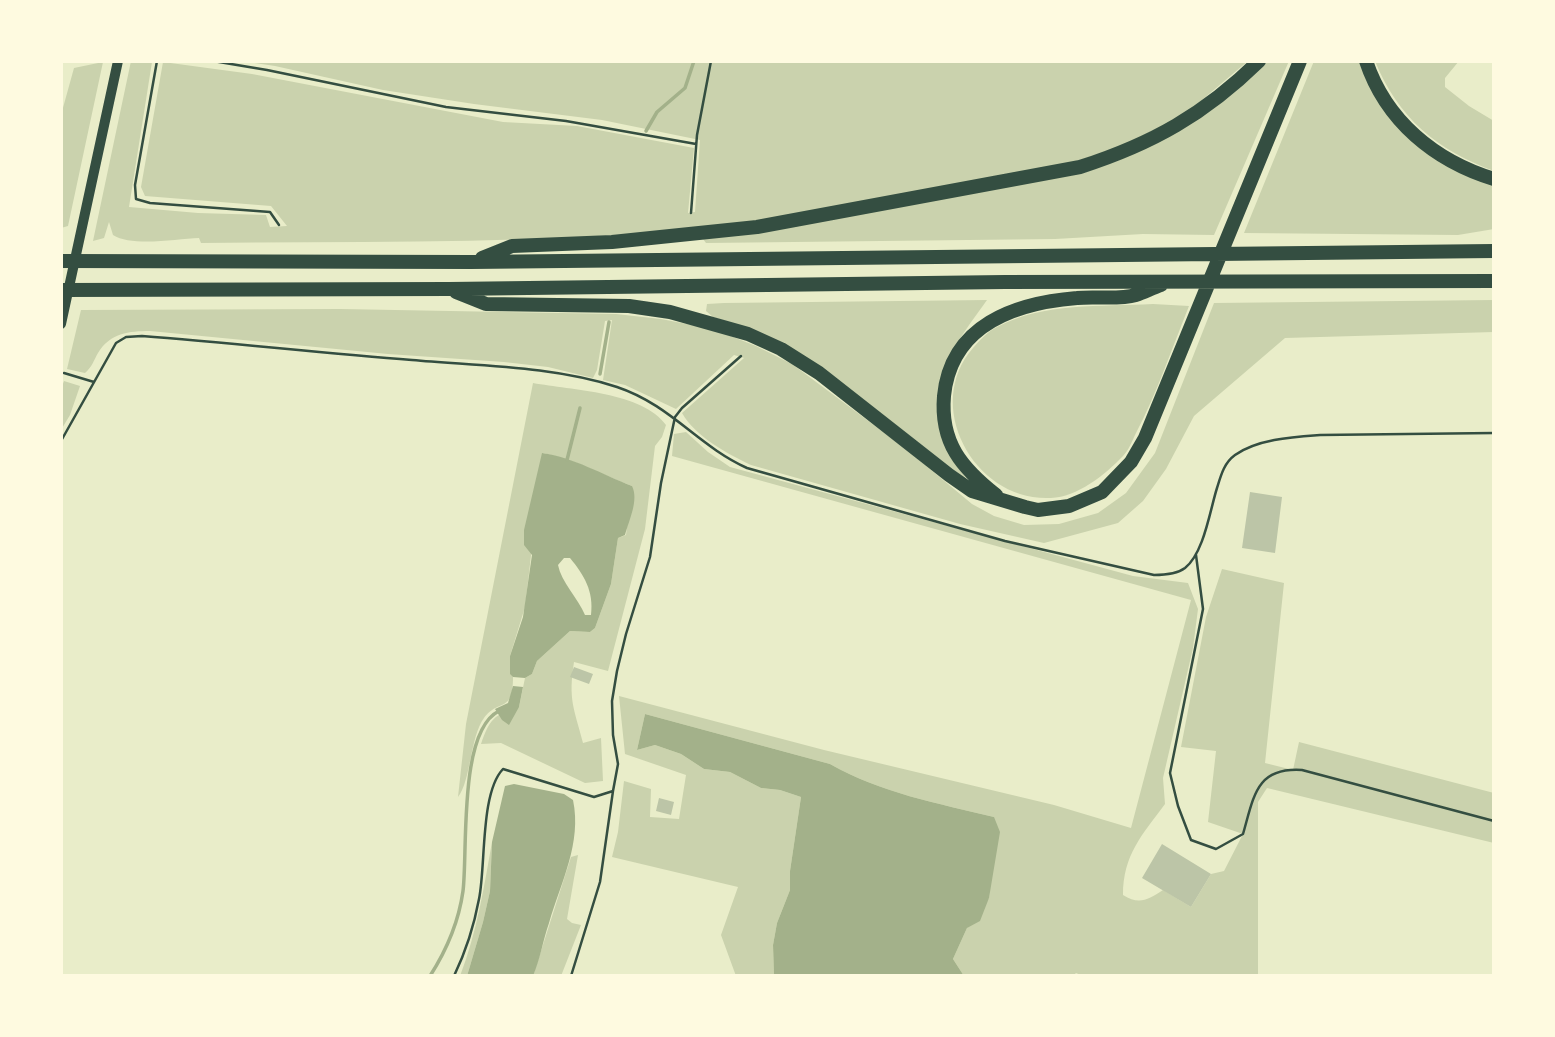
<!DOCTYPE html>
<html>
<head>
<meta charset="utf-8">
<style>
  body { margin:0 }
  #map { position:relative; width:1555px; height:1037px; overflow:hidden; background:#e9edc9; font-family:"Fira Sans Condensed",sans-serif }
  canvas { display:block }
  .frame { position:absolute; inset:0; border:63px solid #fefae0; pointer-events:none }
</style>
</head>
<body>
<div id="map">
<canvas width="1555" height="1037"></canvas>
<div class="frame"></div>
</div>
<script>
const ctx = document.querySelector('canvas').getContext('2d');
ctx.lineJoin = 'round';
function paint(path, color) { ctx.fillStyle = color; ctx.fill(path, 'evenodd'); }
function strokePath(path, color, width, dash) { ctx.strokeStyle = color; ctx.lineWidth = width; ctx.lineCap = dash ? 'butt' : 'round'; ctx.setLineDash(dash || []); ctx.stroke(path); }
const green = new Path2D(`
  M131 61 152 62 129 207 198 213 266 215 270 227 287 226 271 206 145 196 141 187 163 62 252 74 503 122 577 126 694 148 688 213 695 212 700 140 602 120 474 104 383 90 275 66 241 61H1248L1183 116 1117 148 1071 163C925 191 779 224 631 234 488 244 344 241 201 243L199 238C176 239 132 247 113 235L109 222 104 238 93 241Z
  M1266 61H1289L1214 235 1143 234 1055 239 706 243 703 239 1128 156C1185 132 1222 104 1266 61Z
  M1314 61H1360C1372 82 1384 111 1399 128 1424 158 1459 171 1494 183V229L1458 235 1244 233Z
  M1375 61H1459L1445 78V87L1469 106 1494 121V171C1437 150 1398 118 1375 61Z
  M103 62 68 226 61 228V115L74 68Z
  M987 300C949 353 922 386 949 453 953 463 962 471 967 480L821 367 756 331 713 317 706 311 707 304 724 303Z
  M1494 300V332L1285 338 1194 416 1166 469 1143 501 1118 523 1044 543 960 524 751 465C726 453 696 437 682 413L744 358 734 355 676 409 625 385 603 380 612 320 605 321 597 370 593 378 548 367 504 362 388 354 150 331C129 331 110 333 98 353 94 360 92 367 85 373L67 369 81 310 340 309 616 314 661 319 713 329 756 346 792 364 906 449 972 504 994 516 1024 525 1059 524 1098 513 1126 493 1155 453 1214 303Z
  M1153 304 1189 306C1172 348 1157 393 1136 433 1132 441 1129 450 1123 456 1105 475 1077 497 1051 498 975 502 922 406 973 348 980 340 987 332 997 327 1044 302 1101 307 1153 304Z
  M64 381 80 386 70 415 61 430V389Z
  M533 383C571 390 643 392 666 425L662 437 655 446 645 529 608 671 574 662C568 700 574 708 583 743L601 738 603 781 585 783 501 743 481 744C490 719 493 715 519 707L525 678 532 674 537 661 570 631 590 632 595 628 611 584 618 538 626 535 632 486C600 474 577 460 543 453L525 607 510 656V673L513 677C513 714 499 698 484 718 470 737 471 781 458 797L466 724Z
  M686 432 708 452 730 467 1133 576 1188 583 1198 609 1193 648 1163 778 1165 804C1142 835 1123 855 1123 895 1139 905 1148 900 1163 890L1191 907 1211 874 1224 871 1243 834 1208 822 1216 751 1181 747 1206 617 1222 569 1284 583 1265 763 1293 770 1299 742 1494 793V843L1267 788 1258 802V976H1083L1076 973 1073 976H964L953 959 967 928 989 898 994 817C937 803 881 793 830 764L645 714 637 750 655 745 681 754 704 769 730 772 761 788 780 790 801 797 790 871V890L777 923 773 945 774 976H736L721 935 738 887 612 857 618 832 624 781 651 789 650 817 679 819 686 775 625 754 619 696 824 750 1054 805 1131 828 1191 600 672 456 674 434Z
  M492 842 490 891 483 922 467 976H460C477 932 484 887 492 842Z
  M578 855 567 919 572 923 581 925 561 976H533L571 857Z`);
const water = new Path2D(`
  M542 453C575 458 601 474 632 486 639 500 629 520 625 535L618 538 611 584 595 628 590 632 570 631 537 661 532 674 525 678 513 677 510 674V656L523 617 532 555 524 545V530ZM564 558H570C584 575 594 591 591 615H585C578 598 561 582 558 565Z
  M513 686 523 687 519 707 509 725 502 720 495 709 508 703Z
  M645 714 830 764C881 793 937 803 994 817L1000 832 989 898 980 921 967 928 953 959 964 976H774L773 945 777 923 790 890V871L801 797 780 790 761 788 730 772 704 769 681 754 655 745 637 750Z
  M514 784 564 794 573 800C582 843 561 882 549 923 543 940 540 960 533 976H467L483 922 490 891 492 842 505 786Z`);
const stream = new Path2D(`
  M646 131 657 112 685 88 694 61
  M600 374 609 322
  M567 460 580 408
  M430 976C446 951 459 920 463 891 468 852 458 731 499 711`);
const building = new Path2D(`
  M1250 492 1282 497 1275 553 1242 548Z
  M574 667 593 674 589 684 570 677Z
  M659 798 674 802 671 815 656 811Z
  M1162 844 1211 874 1191 907 1142 878Z`);
const path = new Path2D(`
  M157 61 135 185 136 199 150 203 270 212 279 225
  M213 61 267 70 446 107 566 121 696 144
  M691 213 697 135 711 61
  M64 373 94 382
  M61 441 116 343 126 337 142 336C232 343 322 353 412 360 479 366 553 366 617 387 671 405 698 446 747 468L1005 541 1154 575C1163 575 1177 574 1185 568 1204 553 1210 510 1217 488 1221 475 1224 463 1235 455 1258 439 1293 437 1320 435L1494 433
  M1196 555 1203 609 1170 773 1178 806 1191 840 1216 849 1243 834C1254 796 1256 767 1302 770L1494 821
  M613 791 618 764 613 735 612 701 617 671 626 634 650 557 661 483 675 417 682 408 741 356
  M454 976C466 951 474 926 479 899 486 866 480 793 503 769L594 797 613 791 600 882 571 976`);
const primary = new Path2D(`
  M61 324 118 61`);
const motorway = new Path2D(`
  M1366 61C1386 121 1435 161 1494 179
  M482 258 512 246 612 242 757 227 1080 167C1152 144 1205 114 1259 61
  M61 261 471 262 1494 251
  M61 290 449 289 1005 282 1494 281
  M456 292 486 304 629 306 670 312 748 334 781 349 819 373 949 475 972 491 1025 507 1038 510 1069 506 1102 492 1131 462 1145 438 1300 61
  M996 495C962 468 940 443 944 396 951 325 1015 303 1077 298 1096 296 1118 300 1136 295 1144 292 1153 288 1161 285`);
paint(green, '#cad2ad');
paint(water, '#a3b18a');
strokePath(stream, '#a3b18a', 3.5);
paint(building, '#bcc5a7');
strokePath(path, '#344e41', 2.5);
strokePath(primary, '#344e41', 10);
strokePath(motorway, '#344e41', 14);
</script>
</body>
</html>
